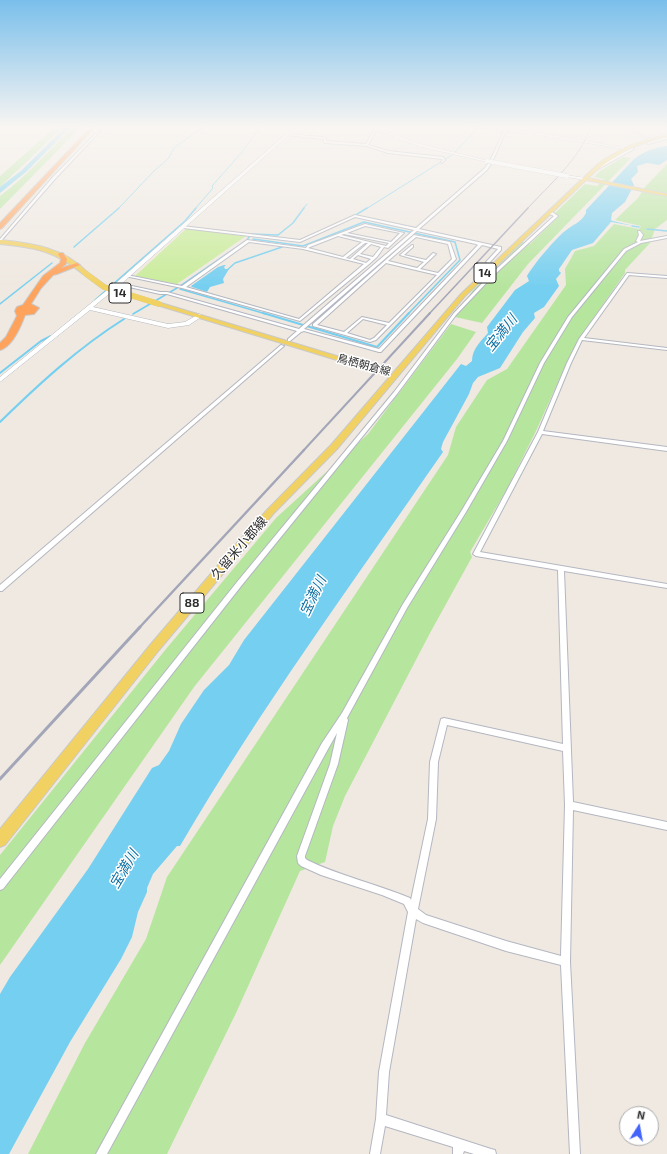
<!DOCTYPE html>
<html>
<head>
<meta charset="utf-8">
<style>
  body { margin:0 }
  #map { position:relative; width:667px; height:1154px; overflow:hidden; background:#efe9e1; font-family:"Exo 2",sans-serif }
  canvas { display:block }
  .north { position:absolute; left:619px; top:1106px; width:40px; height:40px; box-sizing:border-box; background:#fff; border:1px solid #ababab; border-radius:50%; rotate:11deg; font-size:11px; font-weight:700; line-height:16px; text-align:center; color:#2e2e2e }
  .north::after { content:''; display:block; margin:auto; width:14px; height:18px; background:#4264fb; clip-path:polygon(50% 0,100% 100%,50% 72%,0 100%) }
</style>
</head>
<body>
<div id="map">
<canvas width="667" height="1154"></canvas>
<div class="north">N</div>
</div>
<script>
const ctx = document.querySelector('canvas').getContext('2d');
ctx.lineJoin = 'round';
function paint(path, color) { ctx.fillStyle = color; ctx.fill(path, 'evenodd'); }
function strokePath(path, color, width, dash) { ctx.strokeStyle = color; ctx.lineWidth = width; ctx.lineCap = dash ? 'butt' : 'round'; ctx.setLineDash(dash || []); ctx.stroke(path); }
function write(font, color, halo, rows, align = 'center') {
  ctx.font = font + ' "Exo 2","Noto Sans JP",sans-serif'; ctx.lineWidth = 3; ctx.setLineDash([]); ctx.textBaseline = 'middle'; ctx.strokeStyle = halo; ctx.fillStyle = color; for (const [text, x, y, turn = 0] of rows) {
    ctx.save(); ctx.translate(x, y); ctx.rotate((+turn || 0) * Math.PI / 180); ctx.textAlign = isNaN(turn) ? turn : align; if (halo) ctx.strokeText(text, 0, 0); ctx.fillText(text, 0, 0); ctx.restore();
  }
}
const green = new Path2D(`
  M55 127H63L0 187V176Z
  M73 127H81L0 209V196C27 176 49 150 73 127Z
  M623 157 631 158 528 264 482 323 455 317 473 290 522 242 530 244 558 217 554 214 585 184 597 186 604 179 594 177 600 171Z
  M667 164V220L655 229 650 243 625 270V273L578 340 567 362 536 431 507 489 470 552 472 557 430 633 345 796 333 826 325 862 300 871 236 1013 167 1154H28L85 1043 146 939 167 877 448 455 456 427 487 380 507 369 566 285 565 269 575 251 594 246 614 224 639 229 641 226 615 220 638 198 645 187Z
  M451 324 476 332 457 359 194 687 0 965V855L166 649 276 518 368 434Z`);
const pitch = new Path2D(`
  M187 228 246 236 177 284 135 276Z`);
const water = new Path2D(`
  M667 146V160L659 165 647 163 637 166 638 172 631 179 634 185 625 202 612 213 611 220 613 221 634 226 611 222 593 243 572 250 559 269V271L561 273 556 279 559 286 544 307 534 313 535 318 523 332 500 368 478 377 473 383 469 394 443 442 441 449 443 452C353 582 260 709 180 846H177L153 874 147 888V892L138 912 132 937 121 959 70 1042 9 1154H0V994L10 977 88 869 152 768 159 765 169 751 181 724 204 690 229 665 244 640 461 364 466 366 472 361C472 349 481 341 488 333L487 327 515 290 529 281 527 276C534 264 554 240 565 231 573 224 581 223 586 213V210L634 159C644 151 654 148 667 146Z
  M224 265H226L224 267 225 269H229L223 279 224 283 210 287 207 292 192 287 191 286 218 267Z`);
const streamFar2 = new Path2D(`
  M455 152 476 130
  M118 209 155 170 168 159 174 148 203 127
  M195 209 213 188 212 186 242 152 260 127
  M303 209 307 204
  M366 209 452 155`);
const streamFar1 = new Path2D(`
  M354 216 367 208
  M632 226 639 227
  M647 229 667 231
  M253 239 303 246 364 222 455 242 460 260 408 314
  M74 247 119 208
  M226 271 235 263 285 246
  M180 289 266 314
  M95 300 185 221 196 208
  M0 304 52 263
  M133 314 177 288 247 240 251 234 278 235 293 223 304 208`);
const stream = new Path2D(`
  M263 313 377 347 409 313
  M0 373 41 341 51 336
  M0 422C39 384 78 348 124 319`);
const river = new Path2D(`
  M65 127H71L26 172 0 193V187L22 170Z`);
const street = new Path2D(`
  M102 127H104L55 179 0 242V239L53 177Z
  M629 127H631L640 135 651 139C642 139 635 133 629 127Z
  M377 129 378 130 376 131 368 145 388 151 443 157 445 160 442 163 441 162 443 160 442 159 388 153 367 146 325 143 324 142V139H322L286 135 287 134 322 137 326 138V141L366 144 374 130Z
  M505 130H507C499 143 496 158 487 170L419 229 501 247V250L490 262 495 266 492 267 486 262 498 249 482 245 381 352H379L304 331 301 332 290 341H288V339L297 331 167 294H160L116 284 118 283 160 292H167L299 329 414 230 355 217 300 242 183 228 182 226 300 240 355 215 416 228 485 168C494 157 497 142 505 130ZM417 231 476 244 478 245 379 349 304 329Z
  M667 137V139L648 144 647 143Z
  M632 148 634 149 598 169 596 168Z
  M550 212H552L558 216 493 276 456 315 397 394 242 585 3 889 0 890V879L237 582 394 392 454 313 490 275 554 216 550 214Z
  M365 224 404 233 388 248 384 247 377 257 368 265 300 321 182 288 125 276 127 275 182 286 247 240 306 248 308 245ZM365 226 400 233 391 242 347 233ZM344 234 389 243 386 246 341 235ZM338 236 362 242 343 257 308 248 310 247ZM249 242 303 249 364 264 299 319 186 287ZM365 243H368L350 259 346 258ZM371 244 381 247 373 257 360 254ZM358 255 371 259 366 263 353 259Z
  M638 231H640L643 235 640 241 667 236V238L641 243 626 251 572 317 544 363 507 441 466 512 407 608 347 718 348 720 338 764 305 856V858L307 860C340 876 376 884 410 898L411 900 428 819 430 762 441 719 444 718 563 744 558 570 476 556 473 554 538 432 567 363 579 339 627 273 667 276V278L629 275 584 338 667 348V350L582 340 571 363 543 431 667 447V451L542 434 480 552 667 584V588L564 571 573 802 667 822V830L573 810 570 962 580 1154H570L561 965 506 951 423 923 416 919 389 1072 386 1115 491 1149 495 1150 496 1154H474L464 1151 463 1154H453V1147L385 1126 380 1154H370L376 1119 379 1072 408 912 404 904 382 895 321 875 301 866 298 863 297 856 330 764 337 733 328 749 107 1154H96L322 743 342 713 403 604 462 510 503 441 540 363 568 317 624 249 638 242 636 241 639 235ZM447 725 563 751 565 805 561 956 506 941 426 915 418 909 436 819 438 762Z
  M414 235 450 242 456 259 376 340 370 342 313 326V324ZM416 237 448 244 452 259 438 273 420 269 436 254 433 253 426 260 404 255 413 247V245H412L400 255 424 262 417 268 388 261ZM386 263 437 275 389 323 362 317 344 332 317 325ZM363 319 387 325 374 338 370 340 347 333Z
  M281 345 284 346 2 591H0V585Z`);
const secondary = new Path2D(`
  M294 127H298L120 285 93 307 168 324 185 322 199 314 201 315V317L189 325 168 328 90 310 0 382V377L116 283Z
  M369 127H374L420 144 489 161 487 162 418 146Z
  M466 127 532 132 626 148 624 149 532 134Z
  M566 175 585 178 587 179 585 180 567 177Z`);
const primary = new Path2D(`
  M667 135V137C636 143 611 156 588 178L667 194V196L586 180 465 296 337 449 274 513 159 650 5 845 0 847V829L151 644 238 542 268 509 331 445 461 294 598 164C619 148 641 140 667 135Z
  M0 240C32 243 65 248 88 273L83 274C56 251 34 247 0 244Z
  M157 303H161L370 366 366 368H363L157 305Z`);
const highway = new Path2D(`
  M91 127H95L2 228 0 229V223Z
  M59 253H63L67 259 66 264 61 268 77 263 80 265 57 274 53 275 41 288 31 304 39 308 34 314 25 315C21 326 12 347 0 350V343L6 337 17 316 15 311 17 307 23 305 43 276 60 263 61 259 58 254Z`);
const railFar4 = new Path2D(`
  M527 209C550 184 579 160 591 127`);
const railFar3 = new Path2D(`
  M429 314 528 208`);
const railFar2 = new Path2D(`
  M303 451 430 313`);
const railFar1 = new Path2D(`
  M139 628 304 450`);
const rail = new Path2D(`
  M0 779 140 627`);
const secondaryBridge = new Path2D(`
  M487 161 567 176`);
const primaryBridgeFar1 = new Path2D(`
  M85 273 104 287 159 304`);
const primaryBridge = new Path2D(`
  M366 366 385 372`);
const farStreetnames = [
  ["鳥栖朝倉線",364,365,15]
];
const shields = [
  [485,273,22],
  [120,293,22],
  [192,603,24]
];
const shieldNames = [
  ["14",485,273],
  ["14",120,293],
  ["88",192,603]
];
const streetNames = [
  ["久留米小郡線",239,548,-49]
];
const waterNames = [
  ["宝満川",501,333,-51],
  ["宝満川",313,596,-64],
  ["宝満川",124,869,-59]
];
paint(green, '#b6e59e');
paint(pitch, '#c9ec9a');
paint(water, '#75cff0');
strokePath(streamFar2, '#75cff0', 1);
strokePath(streamFar1, '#75cff0', 1.5);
strokePath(stream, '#75cff0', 2);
paint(river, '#75cff0');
strokePath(street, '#b4b7c1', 2);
strokePath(secondary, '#b4b7c1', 1);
strokePath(primary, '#c9c9c9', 2);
strokePath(highway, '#c9c9c9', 2);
paint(street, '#fff');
paint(secondary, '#fff');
paint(primary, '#f2d163');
paint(highway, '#ffa35c');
strokePath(railFar4, '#a3a6b8', 1);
strokePath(railFar3, '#a3a6b8', 1.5);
strokePath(railFar2, '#a3a6b8', 2);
strokePath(railFar1, '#a3a6b8', 2.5);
strokePath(rail, '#a3a6b8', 3);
strokePath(secondaryBridge, '#b4b7c1', 4.5, []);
strokePath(primaryBridgeFar1, '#c9c9c9', 6, []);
strokePath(primaryBridge, '#c9c9c9', 8, []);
strokePath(secondaryBridge, '#fff', 4);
strokePath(primaryBridgeFar1, '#f2d163', 5.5);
strokePath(primaryBridge, '#f2d163', 8);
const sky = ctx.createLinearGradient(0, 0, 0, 288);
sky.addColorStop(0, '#7abfeb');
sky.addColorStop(0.44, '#f8f5f2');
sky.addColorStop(1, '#f8f5f200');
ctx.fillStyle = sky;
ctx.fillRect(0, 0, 667, 288);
write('11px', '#2e2e2e', '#fff', farStreetnames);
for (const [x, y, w] of shields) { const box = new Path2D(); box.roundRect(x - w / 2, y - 10, w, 20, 3); ctx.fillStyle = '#fff'; ctx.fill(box); strokePath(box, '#2e2e2e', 1); }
write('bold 12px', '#2e2e2e', null, shieldNames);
write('13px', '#2e2e2e', '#fff', streetNames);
write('italic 14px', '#0d6fa3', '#fff', waterNames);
</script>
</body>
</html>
